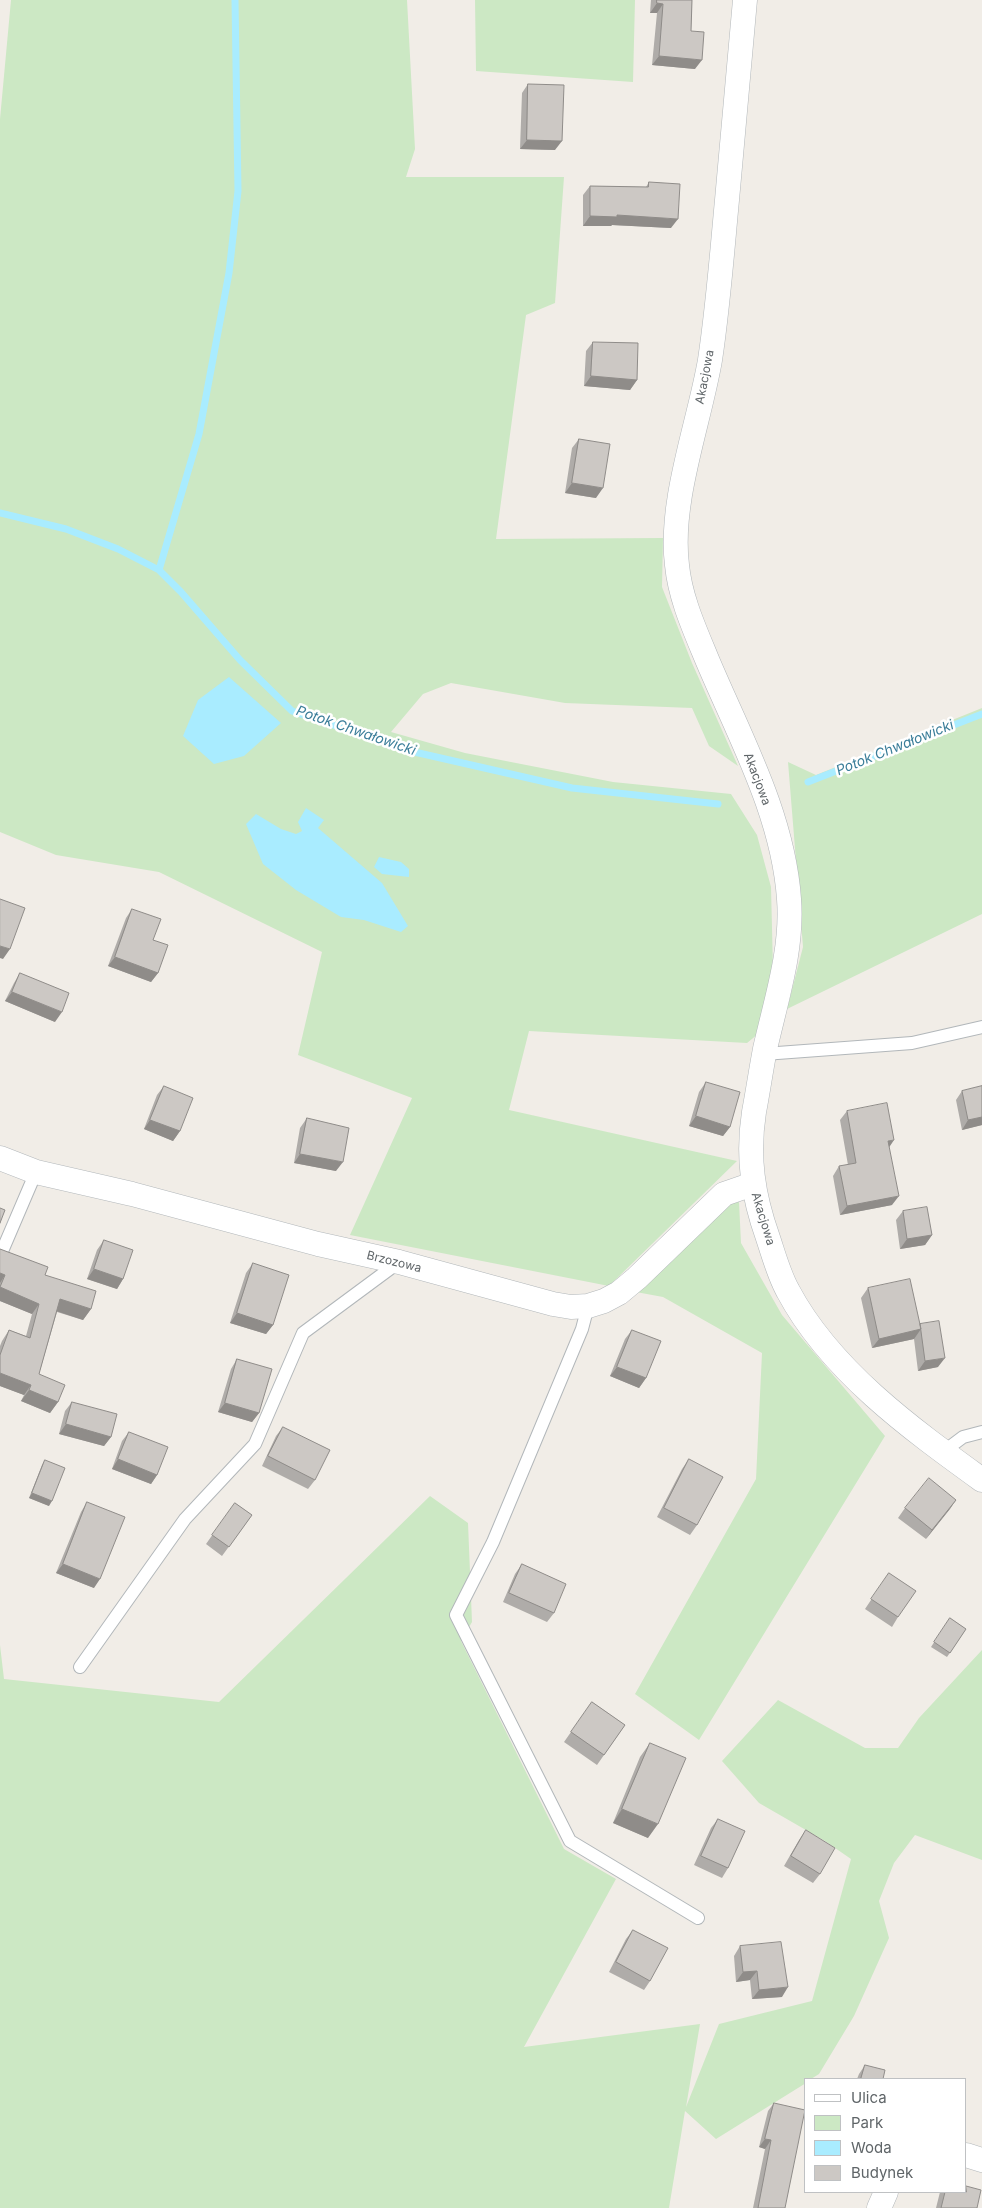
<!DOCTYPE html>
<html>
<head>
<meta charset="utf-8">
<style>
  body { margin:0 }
  #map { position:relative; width:982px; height:2208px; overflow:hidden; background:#f1ede7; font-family:Inter,sans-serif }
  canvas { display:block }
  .legend { position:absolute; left:804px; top:2078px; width:162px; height:115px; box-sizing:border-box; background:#fff; border:1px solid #bfc1c3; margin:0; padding:6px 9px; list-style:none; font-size:15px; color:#5f6568 }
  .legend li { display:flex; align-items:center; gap:10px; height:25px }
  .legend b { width:25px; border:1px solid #bfc1c3 }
</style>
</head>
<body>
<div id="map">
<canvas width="982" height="2208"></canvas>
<ul class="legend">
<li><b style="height:6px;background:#fff"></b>Ulica</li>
<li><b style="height:14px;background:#cce8c4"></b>Park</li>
<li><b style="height:14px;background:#a9ecff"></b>Woda</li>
<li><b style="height:14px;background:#ccc8c4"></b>Budynek</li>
</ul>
</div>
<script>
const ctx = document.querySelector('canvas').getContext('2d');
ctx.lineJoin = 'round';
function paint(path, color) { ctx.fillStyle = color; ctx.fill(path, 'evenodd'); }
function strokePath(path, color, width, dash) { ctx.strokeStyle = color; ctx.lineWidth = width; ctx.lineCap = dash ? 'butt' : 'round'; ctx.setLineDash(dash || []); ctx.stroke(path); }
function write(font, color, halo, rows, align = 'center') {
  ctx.font = font + ' Inter,sans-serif'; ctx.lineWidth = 5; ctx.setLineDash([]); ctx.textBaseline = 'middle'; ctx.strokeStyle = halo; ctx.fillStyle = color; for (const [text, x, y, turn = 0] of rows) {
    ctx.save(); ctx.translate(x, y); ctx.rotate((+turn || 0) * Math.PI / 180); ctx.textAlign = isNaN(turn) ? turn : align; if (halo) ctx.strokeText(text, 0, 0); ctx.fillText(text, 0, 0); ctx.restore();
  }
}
const green = new Path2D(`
  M11 0H407L415 149 406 177H564L555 303 526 315 496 539 663 538 662 587 692 663 738 766 709 746 692 708 565 703 451 683 423 694 391 732 465 753 613 782 731 794 757 835 771 887 773 969 758 1034 747 1043 529 1031 509 1110 737 1161 609 1286 350 1235 412 1098 298 1055 322 952 159 872 56 855 0 832V119Z
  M475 0H635L633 82 476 71Z
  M982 708V914L787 1009 803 947 788 762 816 775Z
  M739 1202 741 1243 782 1315 885 1436 699 1740 635 1694 756 1479 762 1353 663 1297 636 1292 725 1204Z
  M430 1496 468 1523 472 1622 461 1641 564 1849 616 1879 524 2047 700 2024 686 2107 719 2024 812 2001 851 1859 825 1841 759 1803 722 1761 778 1700 865 1748H898L919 1718 982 1650V1860L915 1835 894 1863 879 1901 889 1938 854 2016 819 2074 811 2079H806V2083L716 2139 685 2111 669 2208H0V1645L4 1679 219 1702Z`);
const water = new Path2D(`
  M229 677 281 723 244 756 214 764 183 736 198 700Z
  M306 808 324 820 318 828 382 883 408 926 401 932 364 920 341 917 296 890 263 864 246 824 256 814 281 829 296 834 302 831 298 822Z
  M379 857 401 862 409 869V877L382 874 374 867Z`);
const stream = new Path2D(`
  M0 513 66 529 118 549 159 570 181 592 240 660 292 711 410 751 572 788 718 804
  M159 570 199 434 229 273 238 191 235 0
  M808 782 982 714`);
const service = new Path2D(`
  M764 1054 912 1043 982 1027
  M0 1256 36 1172
  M588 1306 582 1329 493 1542 456 1615 570 1841 698 1918
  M943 1452 963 1437 982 1432
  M80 1667 185 1519 255 1444 303 1333 399 1262`);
const minor = new Path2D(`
  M745 0C739 67 733 133 727 200 722 253 718 307 710 360 699 424 669 501 677 565 680 597 694 628 706 657 738 734 783 813 789 899 793 949 776 1000 765 1049 761 1070 758 1091 754 1112 747 1157 753 1196 768 1238 774 1256 779 1275 788 1291 830 1370 910 1428 982 1480
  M0 1158 36 1172 132 1194 318 1244 399 1262 553 1304 571 1307 588 1306 604 1301 619 1293 637 1278 724 1194 753 1184
  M966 2155 982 2160
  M879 2208 886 2192`);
const wall = new Path2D(`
  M651 0H692L691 31 695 69 652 65 657 13H650Z
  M528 84 555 150 520 149 522 93Z
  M649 182 671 228 612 225 611 226H583V195L590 186 646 187Z
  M593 342 637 380 630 390 584 386 586 351Z
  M579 439 596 498 565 493 572 448Z
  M132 909 153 940 158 973 151 982 108 966 126 918Z
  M20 973 55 1022 5 1001 14 983Z
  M706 1082 730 1127 723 1136 689 1126 699 1092Z
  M164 1086 180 1131 173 1141 144 1129 157 1095Z
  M982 1086V1125L962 1130 956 1100 962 1091Z
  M847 1111 889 1147 892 1205 840 1215 833 1176 839 1166 848 1165 840 1120Z
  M307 1118 336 1171 294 1163 300 1128Z
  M903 1211 932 1235 925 1245 900 1249 896 1220Z
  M104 1240 123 1279 117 1289 87 1279 97 1250Z
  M0 1249 45 1275 91 1309 83 1320 57 1312 39 1374 58 1402 50 1413 21 1401 24 1395 0 1386V1346L2 1341 9 1330 26 1336 32 1314 0 1301Z
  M253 1263 273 1325 266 1334 230 1323 246 1273Z
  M868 1288 920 1325 938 1367 918 1371 914 1339 872 1348 861 1298Z
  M632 1330 646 1378 639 1388 610 1376 625 1339Z
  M237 1359 259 1413 252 1422 218 1412 231 1369Z
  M72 1402 111 1437 104 1446 59 1434 65 1411Z
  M283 1427 315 1480 308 1489 262 1466 276 1436Z
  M129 1432 157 1475 151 1484 112 1469 122 1441Z
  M689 1459 697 1525 690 1535 657 1517 682 1469Z
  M45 1460 49 1506 29 1498 42 1465Z
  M956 1500 926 1539 898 1518 905 1508Z
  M87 1502 94 1588 56 1573 81 1512Z
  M235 1503 252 1515 222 1556 206 1544Z
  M522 1564 554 1613 547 1622 503 1602 515 1574Z
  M889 1573 898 1617 892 1627 865 1609Z
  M950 1618 966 1629 947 1657 931 1647Z
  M592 1702 625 1725 597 1765 564 1742Z
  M650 1743 648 1838 613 1823 640 1757Z
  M718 1819 728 1868 722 1878 694 1865 711 1828Z
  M806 1830 820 1874 813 1883 784 1866 799 1840Z
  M633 1930 650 1981 644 1990 609 1972 626 1939Z
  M740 1946 782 1997 752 1999 750 1980 736 1982 734 1956Z
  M865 2065 883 2079H857L859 2074Z
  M774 2103 785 2208H753L765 2149 759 2147 768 2111Z
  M940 2192H966L977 2208H936Z`);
const shadedWall = new Path2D(`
  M657 3 663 4 657 13H650Z
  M659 56 702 60 695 69 652 65Z
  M527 140 562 141 555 150 520 149Z
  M617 215 678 219 671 228 612 225 611 226H583L590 216Z
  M591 376 637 380 630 390 584 386Z
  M572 483 603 488 596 498 565 493Z
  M0 946 10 949 3 959 0 958Z
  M115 957 158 973 151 982 108 966Z
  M12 992 62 1012 55 1022 5 1001Z
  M696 1116 730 1127 723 1136 689 1126Z
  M982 1117V1125L962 1130 968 1120Z
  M150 1120 180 1131 173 1141 144 1129Z
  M894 1140 888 1149V1141Z
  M300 1154 343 1162 336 1171 294 1163Z
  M899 1196 892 1205 840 1215 847 1206Z
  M932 1235 925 1245 900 1249 907 1239Z
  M94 1269 123 1279 117 1289 87 1279Z
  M0 1273 5 1275 0 1283Z
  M0 1287 39 1304 32 1314 0 1301Z
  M60 1299 91 1309 83 1320 53 1310Z
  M237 1313 273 1325 266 1334 230 1323Z
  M921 1329 914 1339 872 1348 879 1339Z
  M945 1358 938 1367 918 1371 925 1361Z
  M617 1367 646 1378 639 1388 610 1376Z
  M0 1373 31 1385 24 1395 0 1386Z
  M29 1390 58 1402 50 1413 21 1401Z
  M225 1403 259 1413 252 1422 218 1412Z
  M66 1424 111 1437 104 1446 59 1434Z
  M118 1459 157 1475 151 1484 112 1469Z
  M32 1493 52 1501 49 1506 29 1498Z
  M956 1500 950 1509 926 1539 932 1530Z
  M63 1564 100 1579 94 1588 56 1573Z
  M622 1809 658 1824 648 1838 613 1823Z
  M757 1971 750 1980 736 1982 743 1972Z
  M788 1987 782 1997 752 1999 759 1990Z
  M765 2139 771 2140 765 2149 759 2147Z`);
const building = new Path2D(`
  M657 0H692L691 31 704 32 702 60 659 56 663 4 657 3Z
  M528 84 564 85 562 141 527 140Z
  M649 182 680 184 678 219 617 215V217L590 216V186L648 187Z
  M593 342 638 343 637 380 591 376Z
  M579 439 610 444 603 488 572 483Z
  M0 899 25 908 10 949 0 946Z
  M132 909 161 919 153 940 168 945 158 973 115 957Z
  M20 973 69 993 62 1012 12 992Z
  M706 1082 740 1092 730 1127 696 1116Z
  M164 1086 193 1098 180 1131 150 1120Z
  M982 1086V1117L968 1120 962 1091Z
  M887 1103 894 1140 888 1141 899 1196 847 1206 839 1166 856 1163 847 1111Z
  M307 1118 349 1128 343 1162 300 1154Z
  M927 1207 932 1235 907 1239 903 1211Z
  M0 1208 5 1210 0 1223Z
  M104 1240 133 1250 123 1279 94 1269Z
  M0 1249 48 1267 45 1275 96 1291 91 1309 60 1299 39 1374 65 1385 58 1402 29 1390 31 1385 0 1373V1355L9 1330 30 1338 39 1304 0 1287 5 1275 0 1273Z
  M253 1263 289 1275 273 1325 237 1313Z
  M910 1279 921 1329 879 1339 868 1288Z
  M939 1321 945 1358 925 1361 920 1324Z
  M632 1330 661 1341 646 1378 617 1367Z
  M237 1359 272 1369 259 1413 225 1403Z
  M72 1402 117 1414 111 1437 66 1424Z
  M283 1427 330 1450 315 1480 268 1456Z
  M129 1432 168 1447 157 1475 118 1459Z
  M689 1459 723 1477 697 1525 664 1508Z
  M45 1460 65 1468 52 1501 32 1493Z
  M929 1478 956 1500 932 1530 905 1508Z
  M87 1502 125 1517 100 1579 63 1564Z
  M235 1503 252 1515 229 1547 212 1535Z
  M522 1564 566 1584 554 1613 509 1593Z
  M889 1573 916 1591 898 1617 871 1599Z
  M950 1618 966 1629 950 1653 934 1642Z
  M592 1702 625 1725 604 1755 571 1732Z
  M650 1743 686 1758 658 1824 622 1809Z
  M718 1819 745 1831 728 1868 701 1856Z
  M806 1830 835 1848 820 1874 791 1856Z
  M633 1930 668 1948 650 1981 616 1962Z
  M781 1942 788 1987 759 1990 757 1971 743 1972 740 1946Z
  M865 2065 885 2070 883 2079H861Z
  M774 2103 805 2110 785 2208H758L771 2140 765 2139Z
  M966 2186 981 2190 977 2208H941L945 2192H966Z`);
const streetNames = [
  ["Akacjowa",705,377,-79],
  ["Akacjowa",757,779,69],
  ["Akacjowa",763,1219,73],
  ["Brzozowa",394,1262,14]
];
const waterNames = [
  ["Potok Chwałowicki",356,731,19],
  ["Potok Chwałowicki",895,748,-22]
];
paint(green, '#cce8c4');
paint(water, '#a9ecff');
strokePath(stream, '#a9ecff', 7);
strokePath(service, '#b2b7ba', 14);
strokePath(minor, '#b2b7ba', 25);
strokePath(service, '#fff', 12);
strokePath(minor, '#fff', 24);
paint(wall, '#afaca9');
paint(shadedWall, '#8f8c89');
paint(building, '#ccc8c4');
strokePath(building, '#8f8c89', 1);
write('12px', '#5f6568', '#fff', streetNames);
write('italic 14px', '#3a7d99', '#fff', waterNames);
</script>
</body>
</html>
